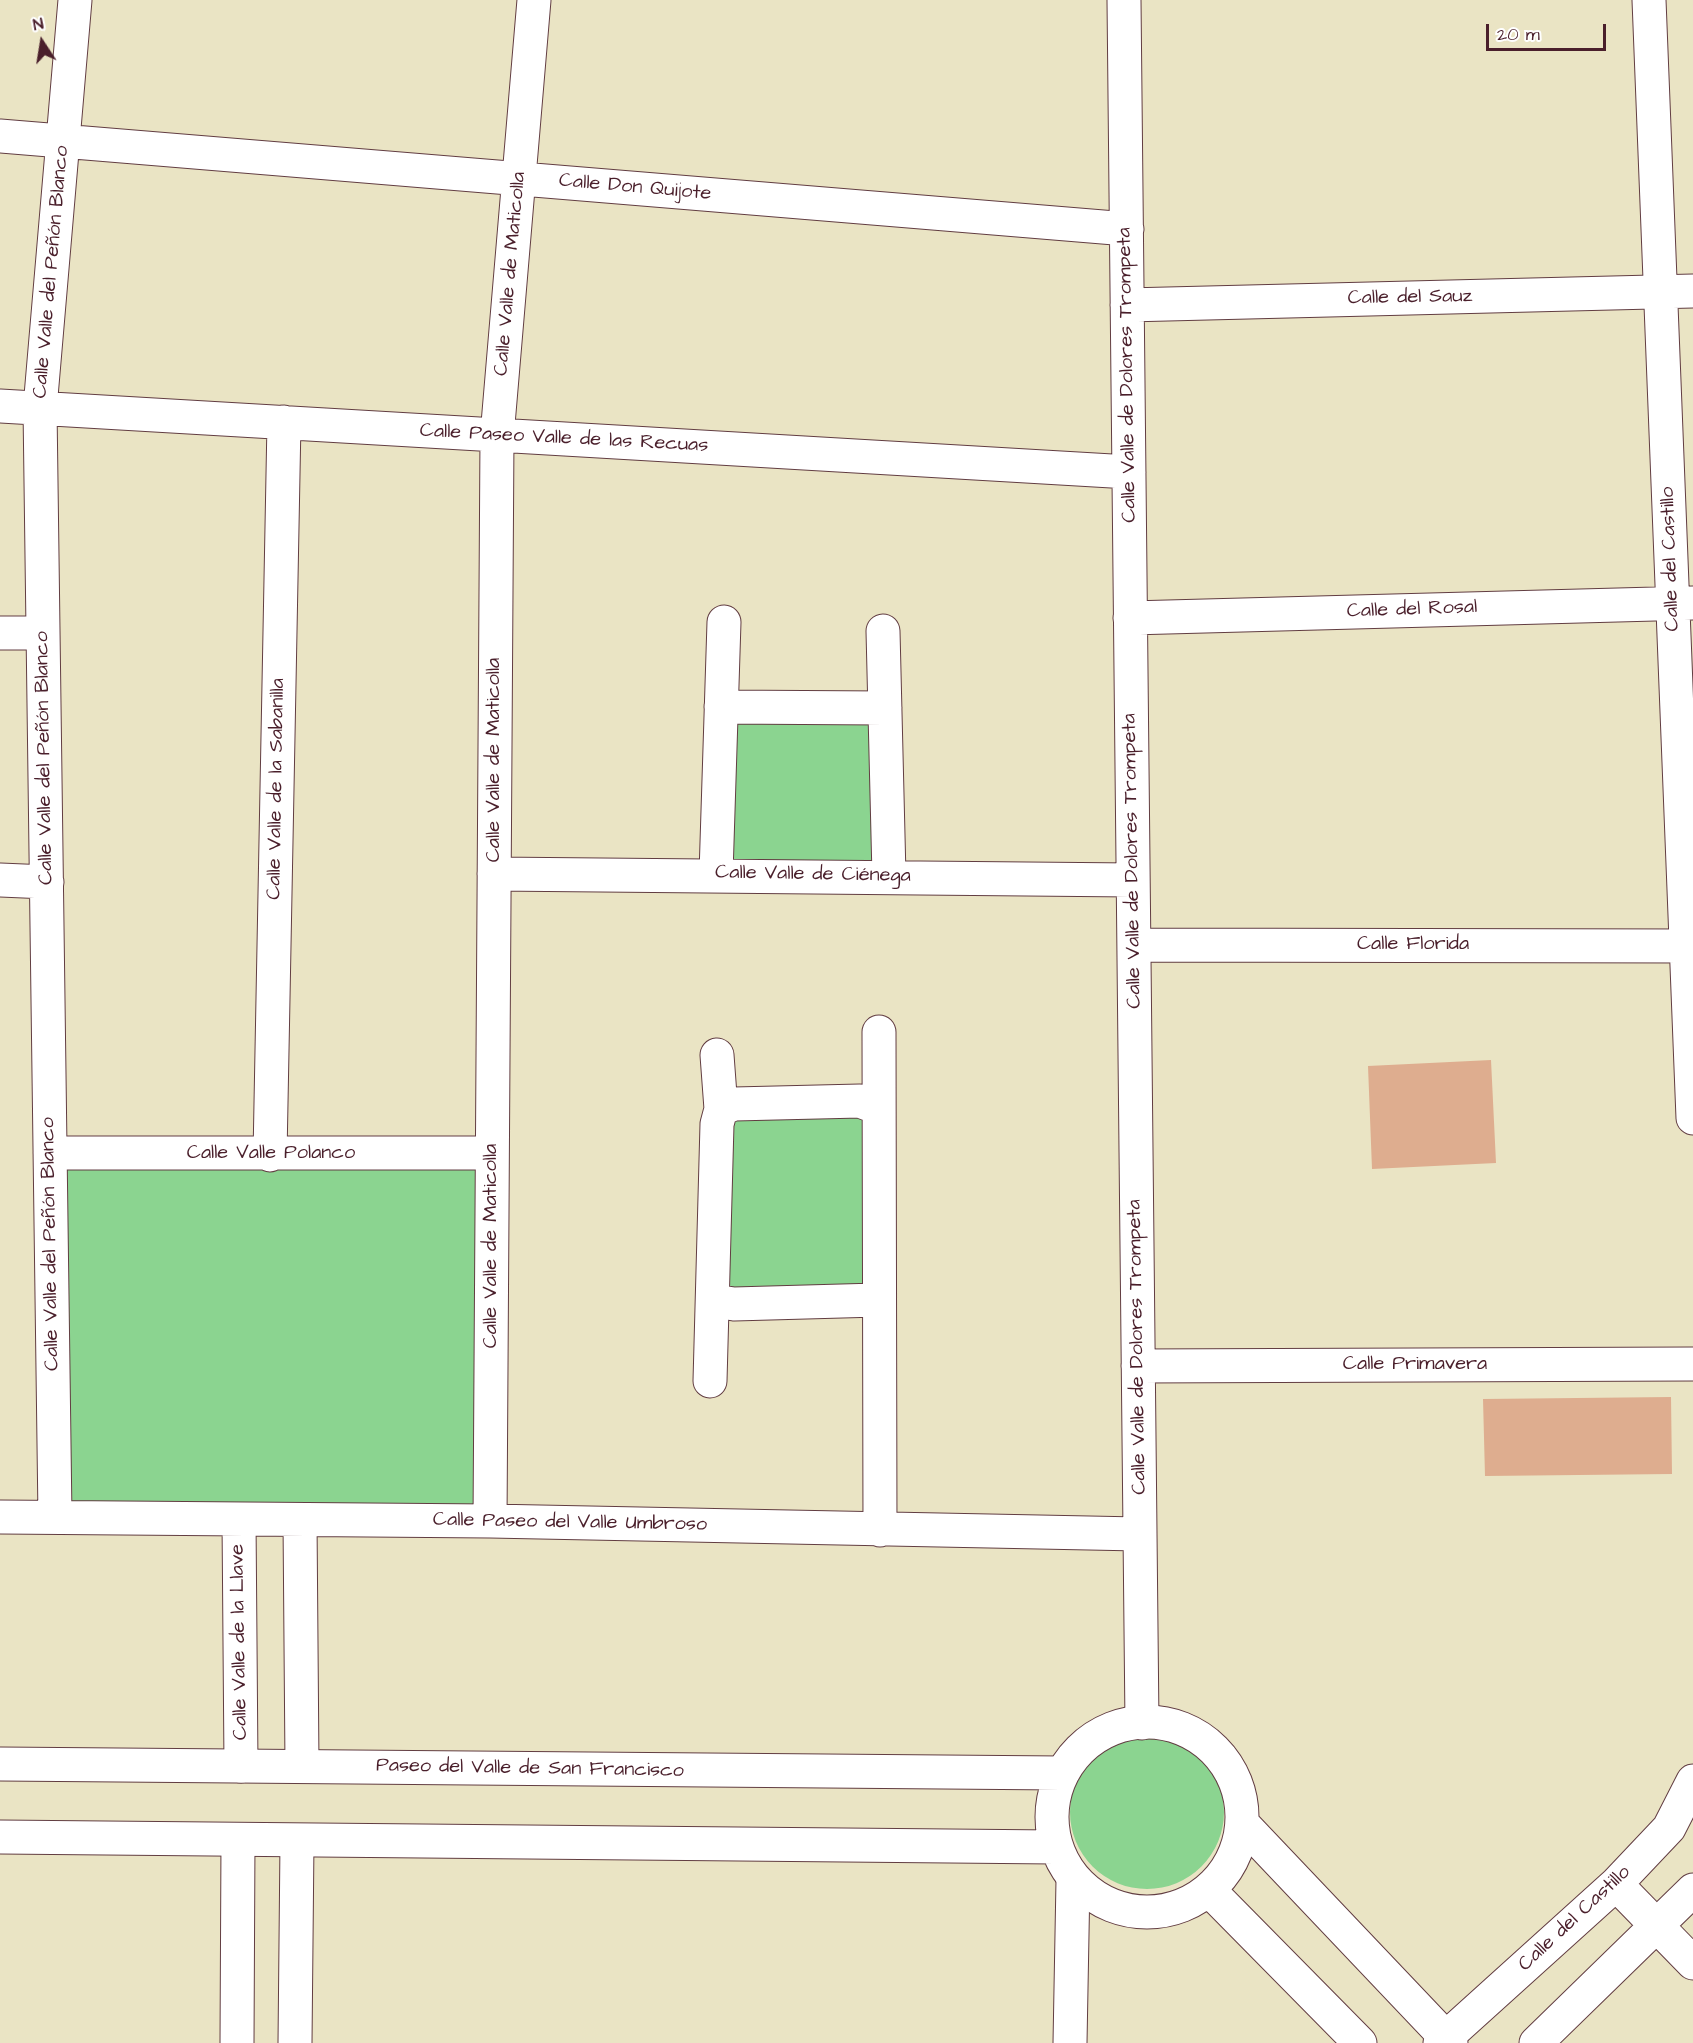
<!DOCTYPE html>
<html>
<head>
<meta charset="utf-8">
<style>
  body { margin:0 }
  #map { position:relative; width:1693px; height:2043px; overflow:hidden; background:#eae4c4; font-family:"Architects Daughter",sans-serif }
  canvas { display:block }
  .north { position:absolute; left:12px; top:12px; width:60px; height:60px; -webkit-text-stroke:4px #fff; paint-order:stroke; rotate:348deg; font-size:16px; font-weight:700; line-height:24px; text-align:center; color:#4a1f2b }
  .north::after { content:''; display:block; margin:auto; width:21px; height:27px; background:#4a1f2b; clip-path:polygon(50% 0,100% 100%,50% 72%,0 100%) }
  .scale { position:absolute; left:1486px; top:24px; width:120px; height:27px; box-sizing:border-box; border:3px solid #4a1f2b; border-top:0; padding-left:8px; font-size:18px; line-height:21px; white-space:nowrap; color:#4a1f2b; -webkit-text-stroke:4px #fff; paint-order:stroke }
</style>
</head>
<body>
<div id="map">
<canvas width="1693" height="2043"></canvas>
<div class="north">N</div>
<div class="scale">20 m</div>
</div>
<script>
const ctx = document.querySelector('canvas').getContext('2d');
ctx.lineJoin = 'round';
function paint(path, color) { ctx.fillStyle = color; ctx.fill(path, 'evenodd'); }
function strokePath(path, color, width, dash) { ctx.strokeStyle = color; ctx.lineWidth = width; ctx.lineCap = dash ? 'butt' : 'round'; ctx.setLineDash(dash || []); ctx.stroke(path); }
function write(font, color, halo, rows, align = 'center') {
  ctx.font = font + ' "Architects Daughter",sans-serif'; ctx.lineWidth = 4.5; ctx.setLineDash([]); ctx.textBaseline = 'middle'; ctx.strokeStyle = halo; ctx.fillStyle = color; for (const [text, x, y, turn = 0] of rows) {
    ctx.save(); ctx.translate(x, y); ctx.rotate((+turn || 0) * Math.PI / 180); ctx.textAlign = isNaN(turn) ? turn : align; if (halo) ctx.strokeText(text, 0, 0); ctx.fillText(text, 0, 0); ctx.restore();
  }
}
const green = new Path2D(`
  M726 710 884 711 886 876 725 874Z
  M878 1108V1300L714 1301 721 1109Z
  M50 1153H492L490 1521 55 1517Z
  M1070 1812a77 77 0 1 1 154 0a77 77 0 1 1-154 0Z`);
const building = new Path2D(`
  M1491 1060 1496 1163 1372 1169 1368 1066Z
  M1671 1397 1672 1474 1485 1476 1483 1399Z`);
const minor = new Path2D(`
  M1124 0 1142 1723
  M1649 0 1693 1118
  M0 136 1127 229
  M1127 305 1693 291
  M0 406 1129 472
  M1130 618 1693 603
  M883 631 889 876
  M0 633H43
  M721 707 885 708
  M494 874 1133 880
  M716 874 724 622
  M0 880 47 882
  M1134 945 1693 946
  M879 1032 880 1530
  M721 1109 734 1104 860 1101 878 1108
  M50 1153H492
  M270 1155 284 422
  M714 1301 734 1304 878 1300
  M1138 1366 1693 1364
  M710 1381 717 1124 721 1109 717 1055
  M0 1517 490 1521 1139 1534
  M55 1517 40 408 75 0
  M239 1519 241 1766
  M300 1520 302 1766
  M490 1521 497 436 534 0
  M1616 1884 1693 1963
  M237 2043 238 1840
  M295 2043 297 1841
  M1070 2043 1073 1880
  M1440 2043 1616 1884 1669 1828 1693 1781
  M1536 2043 1693 1890`);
const tertiary = new Path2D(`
  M1052 1817a95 95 0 1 1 190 0a95 95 0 1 1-190 0Z
  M0 1764 1061 1773
  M1243 1824 1451 2043
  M0 1837 1055 1847
  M1209 1890 1360 2043`);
const streetNames = [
  ["Calle Don Quijote",635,188,5],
  ["Calle Valle del Peñón Blanco",52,272,-85],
  ["Calle Valle de Maticolla",511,274,-85],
  ["Calle del Sauz",1410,298,-1],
  ["Calle Valle de Dolores Trompeta",1128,375,-91],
  ["Calle Paseo Valle de las Recuas",564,439,3],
  ["Calle del Castillo",1671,559,-92],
  ["Calle del Rosal",1412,610,-2],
  ["Calle Valle del Peñón Blanco",45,758,-91],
  ["Calle Valle de Maticolla",495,760,-90],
  ["Calle Valle de la Sabanilla",277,789,-89],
  ["Calle Valle de Dolores Trompeta",1133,861,-91],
  ["Calle Valle de Ciénega",813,875,1],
  ["Calle Florida",1413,945],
  ["Calle Valle Polanco",271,1154],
  ["Calle Valle del Peñón Blanco",51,1244,-91],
  ["Calle Valle de Maticolla",492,1246,-90],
  ["Calle Valle de Dolores Trompeta",1138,1347,-91],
  ["Calle Primavera",1415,1365],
  ["Calle Paseo del Valle Umbroso",570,1523,1],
  ["Calle Valle de la Llave",240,1642,-91],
  ["Paseo del Valle de San Francisco",530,1769,1],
  ["Calle del Castillo",1575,1919,-43]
];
paint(green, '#8bd490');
paint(building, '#dead8f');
strokePath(minor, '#623d42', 35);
strokePath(tertiary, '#623d42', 35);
strokePath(minor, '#fff', 33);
strokePath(tertiary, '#fff', 33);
write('20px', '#4a1f2b', '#fff', streetNames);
</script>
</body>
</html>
